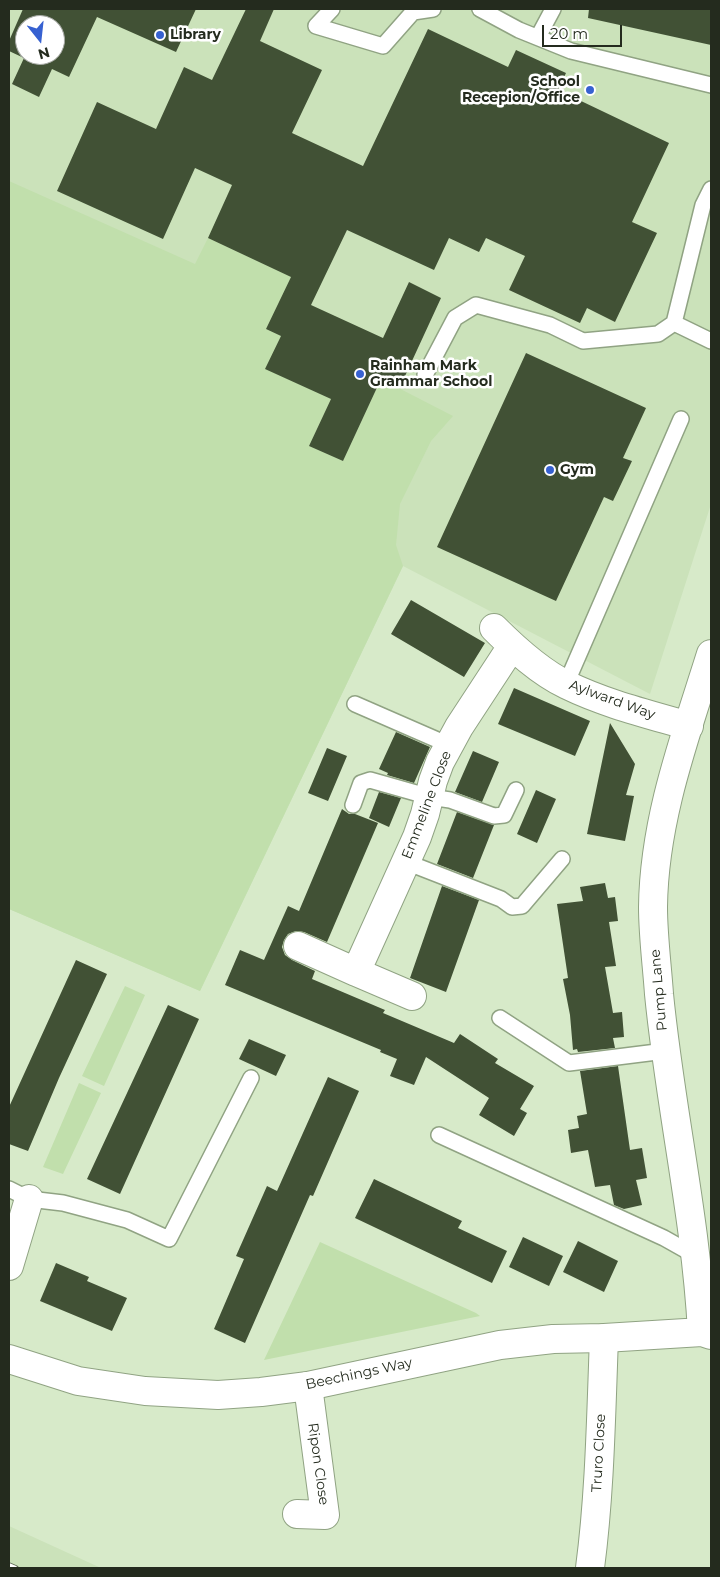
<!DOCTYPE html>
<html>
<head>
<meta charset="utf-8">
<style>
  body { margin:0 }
  #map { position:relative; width:720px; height:1577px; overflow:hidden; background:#d7eac9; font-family:Montserrat,sans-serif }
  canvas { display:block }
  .frame { position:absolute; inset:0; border:10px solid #242b1e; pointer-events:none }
  .north { position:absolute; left:15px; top:15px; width:50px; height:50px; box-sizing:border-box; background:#fff; border:1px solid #a7aaa5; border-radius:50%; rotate:164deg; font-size:14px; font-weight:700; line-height:20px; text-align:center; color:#242b1e }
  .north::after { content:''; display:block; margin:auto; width:18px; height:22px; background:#3761d1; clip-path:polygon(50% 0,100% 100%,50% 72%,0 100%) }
  .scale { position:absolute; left:542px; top:25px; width:80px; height:22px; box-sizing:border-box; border:2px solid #242b1e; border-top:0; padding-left:6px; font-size:15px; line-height:18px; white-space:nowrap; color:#242b1e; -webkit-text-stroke:4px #fff; paint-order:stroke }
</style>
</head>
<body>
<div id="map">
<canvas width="720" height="1577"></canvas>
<div class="frame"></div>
<div class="north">N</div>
<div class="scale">20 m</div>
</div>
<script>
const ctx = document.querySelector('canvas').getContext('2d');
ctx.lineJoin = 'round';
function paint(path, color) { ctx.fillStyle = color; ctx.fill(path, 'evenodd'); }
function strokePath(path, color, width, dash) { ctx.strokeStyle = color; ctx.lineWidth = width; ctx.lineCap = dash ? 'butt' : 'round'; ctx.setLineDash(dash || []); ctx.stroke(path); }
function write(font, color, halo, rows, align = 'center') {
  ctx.font = font + ' Montserrat,sans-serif'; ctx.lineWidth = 5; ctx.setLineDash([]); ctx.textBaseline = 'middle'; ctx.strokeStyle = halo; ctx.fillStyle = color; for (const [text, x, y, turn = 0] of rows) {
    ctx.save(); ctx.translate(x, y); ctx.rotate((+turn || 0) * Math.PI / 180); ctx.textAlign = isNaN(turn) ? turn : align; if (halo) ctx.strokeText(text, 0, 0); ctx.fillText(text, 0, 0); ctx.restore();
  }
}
const built = new Path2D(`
  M9 9H711V504L650 694 403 566 200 991 9 909ZM25 25H55V55H25Z
  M9 1526 101 1568H9Z`);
const green = new Path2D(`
  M9 181 195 264 208 238 291 277 266 329 281 336 266 369 331 399 309 446 343 461 381 379 453 416 431 441 400 504 396 545 403 566 200 991 9 909Z
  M125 986 145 995 104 1086 82 1076Z
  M79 1083 101 1093 63 1174 43 1167Z
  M320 1242 476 1313 480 1316 264 1360Z`);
const building = new Path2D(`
  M23 9H196L176 52 97 17 69 77 52 69 39 97 12 84 24 58 9 51V41ZM25 25H55V55H25Z
  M246 9H274L260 41 322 70 292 133 363 166 428 29 508 67 516 50 566 73 558 90 669 143 632 222 657 233 615 322 587 308 580 323 509 290 525 256 486 238 479 252 449 238 434 270 347 230 311 305 383 338 409 282 441 298 400 387 381 379 343 461 309 446 331 399 265 369 281 336 266 329 291 277 208 238 232 185 195 168 163 239 57 191 97 102 156 129 184 67 212 80Z
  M589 9H711V45L588 18Z
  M526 353 646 408 623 458 632 461 613 501 604 497 556 601 437 547Z
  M411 600 485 643 464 677 391 634Z
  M514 688 590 721 575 756 498 724Z
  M610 723 635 764 626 795 634 796 625 841 587 834Z
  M396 732 430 747 414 783 387 775 388 773 379 769Z
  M327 748 347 756 328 801 308 793Z
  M473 751 499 762 482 802 455 792Z
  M536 790 556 799 537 843 517 834Z
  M379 792 401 798 389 827 369 818Z
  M342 809 349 814H355L378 823 327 942 304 932 296 931 288 934 284 940 282 947 285 955 292 960 315 971 312 979 385 1010 383 1013 454 1043 460 1034 498 1059 495 1063 534 1086 520 1109 527 1113 514 1136 479 1115 489 1098 426 1057 414 1085 390 1076 397 1059 380 1052 381 1050 225 985 240 950 264 960 288 906 299 911Z
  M457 812 494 825 473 878 437 864Z
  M605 883 608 898 615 897 618 921 609 922 616 966 605 967 613 1013 622 1012 624 1037 613 1038 615 1048 578 1052 577 1049 573 1050 570 1015 563 979 568 978 557 904 583 901 580 887Z
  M442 886 479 900 446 992 410 978Z
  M76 960 107 974 59 1078 28 1151 9 1144V1107Z
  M168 1005 199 1019 120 1194 87 1179Z
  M249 1039 286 1055 276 1076 239 1059Z
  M618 1066 630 1150 642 1148 647 1178 636 1180 642 1205 624 1209 614 1205 610 1185 595 1187 588 1150 571 1153 568 1130 579 1128 577 1116 587 1114 580 1071Z
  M328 1077 359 1091 313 1196 310 1195 245 1343 214 1329 244 1259 236 1256 267 1186 277 1191Z
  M374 1179 462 1221 458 1228 507 1251 492 1283 355 1218Z
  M523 1237 563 1256 549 1286 509 1267Z
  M578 1241 618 1261 604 1292 563 1272Z
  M56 1263 89 1277 87 1281 127 1298 112 1331 40 1301Z`);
const service = new Path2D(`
  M332 9 316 26 383 46 413 12 433 9
  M480 9 519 30 571 51 711 85
  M538 37 553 9
  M674 323 711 341
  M425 375 455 318 476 305 550 325 583 341 658 334 674 323 703 205 711 189
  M566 684 681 419
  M355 704 449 745
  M353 805 361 783 370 780 430 797 450 800 494 816 504 815 516 790
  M406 862 501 899 512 907 522 906 562 859
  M500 1018 569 1063 665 1051
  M439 1135 664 1238 696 1256
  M9 1189 29 1199 63 1203 127 1220 169 1239 251 1078`);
const minor = new Path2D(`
  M494 628C516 650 540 672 567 685 606 704 648 714 689 726
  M298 946 356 972
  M412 996 356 972 417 837 425 814 433 781 440 762 459 727 512 646
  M9 1266 29 1199
  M297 1514 325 1515 308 1386
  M590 1568C600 1492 601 1415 604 1338`);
const tertiary = new Path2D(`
  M702 1332C696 1218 670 1107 659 994 657 965 653 936 653 907 654 819 685 737 711 654
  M9 1359 78 1381 145 1391 218 1395 261 1392 308 1386 500 1345 553 1339 604 1338 702 1332 711 1335`);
const rail = new Path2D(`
  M9 1565 16 1568`);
const markers = [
  [160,35,5,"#3761d1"],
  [590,90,5,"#3761d1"],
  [360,374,5,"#3761d1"],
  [550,470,5,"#3761d1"]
];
const poiNames = [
  ["Library",170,35],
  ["School",580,82,"right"],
  ["Recepion/Office",580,98,"right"],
  ["Rainham Mark",370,366],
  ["Grammar School",370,382],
  ["Gym",560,470]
];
const streetNames = [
  ["Aylward Way",612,700,20],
  ["Emmeline Close",427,805,-69],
  ["Pump Lane",659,990,-95],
  ["Beechings Way",359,1374,-12],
  ["Truro Close",599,1453,-87],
  ["Ripon Close",318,1464,82]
];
paint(built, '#cbe2ba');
paint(green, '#c1dfac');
paint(building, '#415135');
strokePath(service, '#90a383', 18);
strokePath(minor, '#90a383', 30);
strokePath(tertiary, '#90a383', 30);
strokePath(service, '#fff', 15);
strokePath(minor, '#fff', 28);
strokePath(tertiary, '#fff', 28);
strokePath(rail, '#5d6854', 5.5);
strokePath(rail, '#fff', 4, [11]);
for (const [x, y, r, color] of markers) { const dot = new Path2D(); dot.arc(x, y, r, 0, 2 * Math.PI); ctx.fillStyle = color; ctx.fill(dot); strokePath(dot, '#fff', 2); }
write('bold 14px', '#242b1e', '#fff', poiNames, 'left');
write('14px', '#242b1e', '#fff', streetNames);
</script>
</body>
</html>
